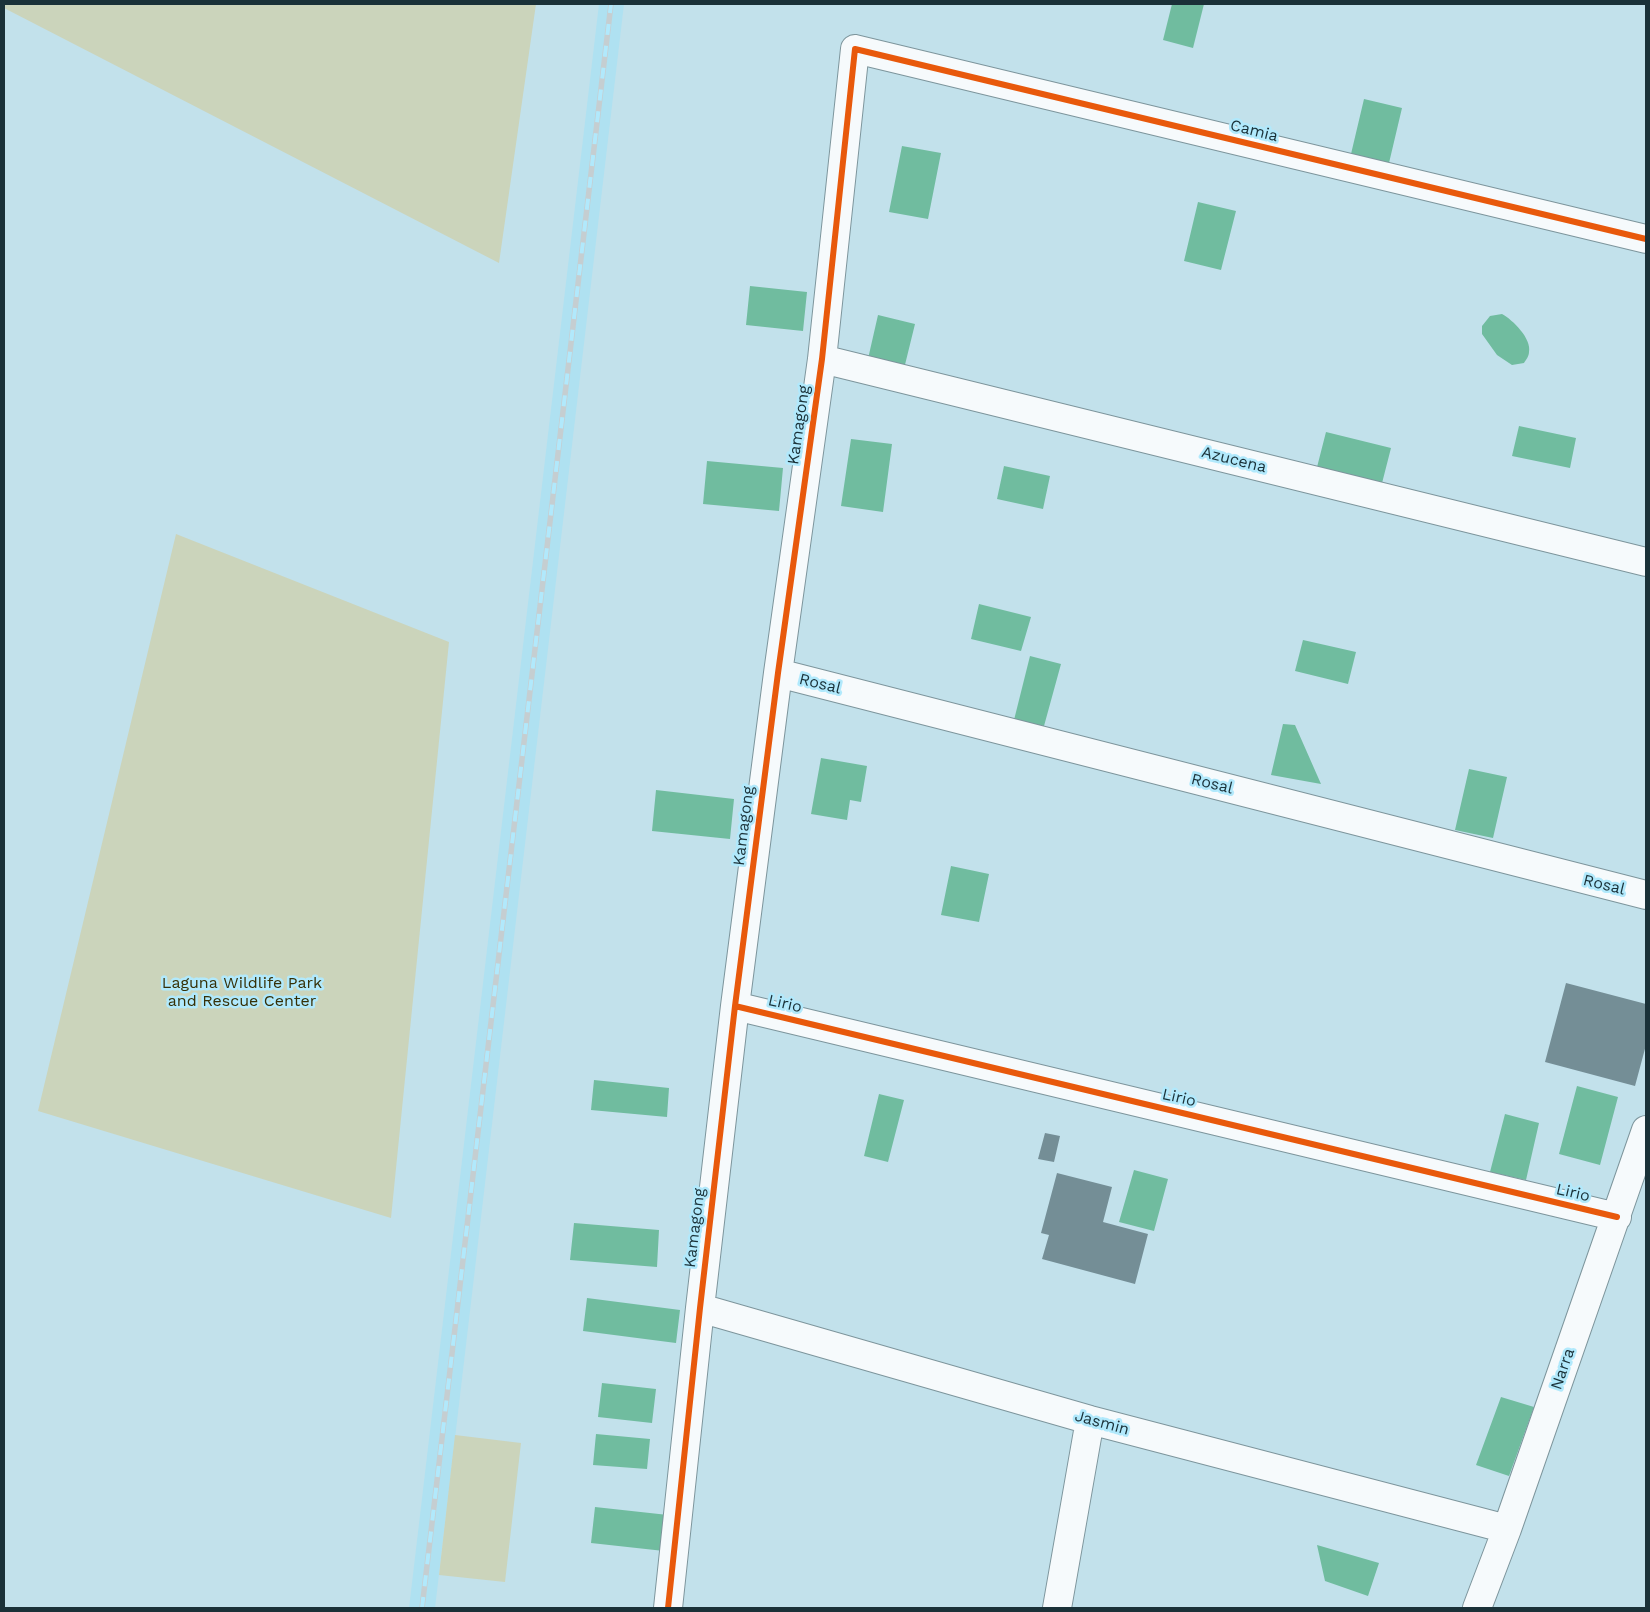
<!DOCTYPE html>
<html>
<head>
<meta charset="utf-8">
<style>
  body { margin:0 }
  #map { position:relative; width:1650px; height:1612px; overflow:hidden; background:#c2e1eb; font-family:"Work Sans",sans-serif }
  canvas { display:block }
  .frame { position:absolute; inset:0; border:5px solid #1a3138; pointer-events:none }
</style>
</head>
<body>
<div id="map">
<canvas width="1650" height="1612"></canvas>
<div class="frame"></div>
</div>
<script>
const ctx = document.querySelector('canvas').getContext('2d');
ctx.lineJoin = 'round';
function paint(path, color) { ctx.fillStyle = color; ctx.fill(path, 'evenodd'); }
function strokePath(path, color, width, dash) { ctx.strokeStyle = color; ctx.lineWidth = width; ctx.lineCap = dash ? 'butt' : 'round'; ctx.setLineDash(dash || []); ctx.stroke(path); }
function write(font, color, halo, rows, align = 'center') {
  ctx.font = font + ' "Work Sans",sans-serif'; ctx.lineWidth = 5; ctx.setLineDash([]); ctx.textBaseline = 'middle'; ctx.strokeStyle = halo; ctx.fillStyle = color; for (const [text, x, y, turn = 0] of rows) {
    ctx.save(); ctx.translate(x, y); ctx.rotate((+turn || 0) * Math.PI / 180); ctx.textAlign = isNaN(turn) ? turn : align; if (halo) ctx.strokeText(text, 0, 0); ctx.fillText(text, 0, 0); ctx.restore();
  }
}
const built = new Path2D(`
  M599 4H624L435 1608H409Z`);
const green = new Path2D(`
  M4 4H536L499 263 4 8Z
  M176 534 449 642 391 1218 38 1111Z
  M455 1435 521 1443 505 1582 439 1575Z`);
const water = new Path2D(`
  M1172 4H1204L1193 48 1163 40Z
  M1364 99 1402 108 1389 163 1351 154Z
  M902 146 941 153 928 219 889 212Z
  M1198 202 1236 211 1221 270 1184 261Z
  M750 286 807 292 803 331 746 325Z
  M1502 314C1513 320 1532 339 1529 352 1529 356 1526 360 1524 363L1512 365 1497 355 1482 334V326L1490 316Z
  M878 315 915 324 901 381 865 372Z
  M1519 426 1576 438 1570 468 1512 456Z
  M1326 432 1391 448 1380 491 1315 475Z
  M851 439 892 444 883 512 841 506Z
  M707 461 783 468 779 511 703 504Z
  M1004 466 1050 476 1043 509 997 499Z
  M979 604 1031 617 1021 651 971 639Z
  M1303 640 1356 652 1348 684 1295 671Z
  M1030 656 1061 664 1044 726 1014 720Z
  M1283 724 1295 725 1321 784 1271 775Z
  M821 758 867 766 861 802 850 800 847 820 811 814Z
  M1469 769 1507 777 1493 838 1455 830Z
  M656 790 734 799 730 839 652 831Z
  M951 866 989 874 979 922 941 915Z
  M594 1080 669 1088 667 1117 591 1110Z
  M1577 1086 1618 1097 1600 1165 1559 1154Z
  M879 1094 904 1100 888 1162 864 1156Z
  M1505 1114 1539 1123 1526 1180 1490 1172Z
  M1134 1170 1168 1179 1154 1231 1119 1222Z
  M574 1223 659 1230 657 1267 570 1260Z
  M587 1298 680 1310 676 1343 583 1331Z
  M602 1383 656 1389 652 1423 598 1417Z
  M1501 1397 1534 1407 1509 1476 1476 1465Z
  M596 1434 650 1439 647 1469 593 1465Z
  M595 1507 668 1515 664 1551 591 1543Z
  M1317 1545 1379 1563 1368 1596 1325 1581Z`);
const building = new Path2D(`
  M1566 983 1646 1004V1045L1635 1086 1545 1062Z
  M1045 1133 1060 1136 1054 1162 1038 1159Z
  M1057 1173 1112 1187 1103 1222 1148 1234 1135 1284 1042 1259 1049 1235 1041 1233Z`);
const street = new Path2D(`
  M822 359 1646 562
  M778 673 1646 895
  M735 1006 1617 1217
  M700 1308 1090 1420 1507 1529
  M668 1608 700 1308 735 1006 778 673 822 359 855 49 1646 239
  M1057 1608 1090 1420
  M1477 1608 1507 1529 1646 1130`);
const rail = new Path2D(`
  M422 1608 611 4`);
const cycleway = new Path2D(`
  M735 1006 1617 1217
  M668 1608 700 1308 735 1006 778 673 822 359 855 49 1646 239`);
const streetNames = [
  ["Camia",1254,131,14],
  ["Kamagong",799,425,-82],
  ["Azucena",1234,460,14],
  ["Rosal",820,684,14],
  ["Rosal",1212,784,14],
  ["Kamagong",744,826,-83],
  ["Rosal",1604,885,14],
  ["Lirio",785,1004,13],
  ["Lirio",1179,1098,13],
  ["Lirio",1573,1193,13],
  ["Kamagong",695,1228,-83],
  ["Narra",1563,1369,-71],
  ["Jasmin",1102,1423,15]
];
const parkNames = [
  ["Laguna Wildlife Park",242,983],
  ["and Rescue Center",242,1001]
];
paint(built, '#afe1f1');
paint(green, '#cbd4bb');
paint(water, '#70bc9f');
paint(building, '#748e96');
strokePath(street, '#7d959c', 30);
strokePath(street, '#f6fafc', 28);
strokePath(rail, '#c5ced1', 5.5);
strokePath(rail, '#b1e9fc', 4, [11]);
strokePath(cycleway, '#e8590c', 6);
write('16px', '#1a3138', '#b1e9fc', streetNames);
write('16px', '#363007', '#b1e9fc', parkNames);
</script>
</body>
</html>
